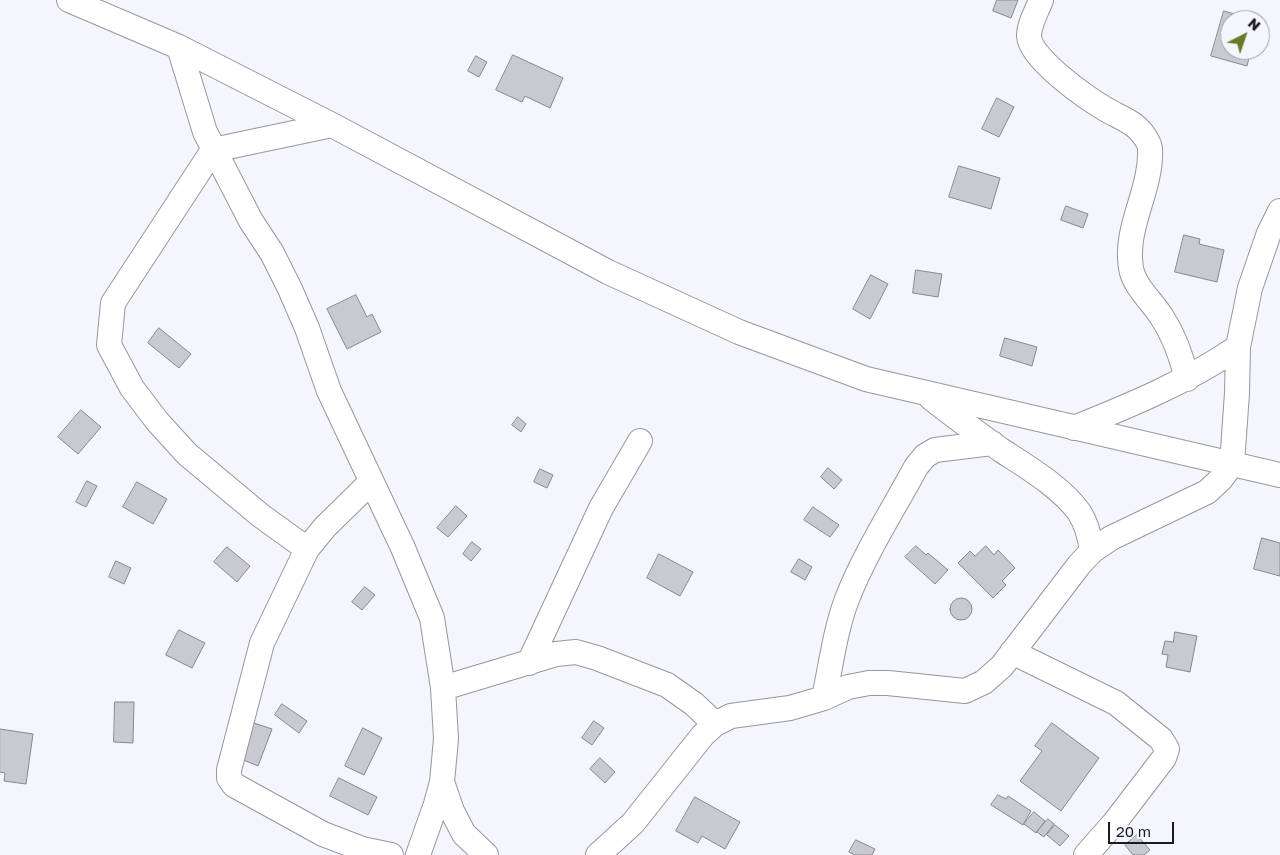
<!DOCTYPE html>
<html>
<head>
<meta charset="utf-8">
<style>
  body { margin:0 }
  #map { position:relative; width:1280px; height:855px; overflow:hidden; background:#f4f5fd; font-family:"Golos Text",sans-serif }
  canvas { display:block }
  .north { position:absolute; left:1220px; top:10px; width:50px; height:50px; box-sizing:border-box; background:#f4f5fd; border:1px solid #9d9ea4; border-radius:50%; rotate:41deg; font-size:14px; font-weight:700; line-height:20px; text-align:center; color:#1b1b1e }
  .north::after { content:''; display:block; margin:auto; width:18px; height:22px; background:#6b7a28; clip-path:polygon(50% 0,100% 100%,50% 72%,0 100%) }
  .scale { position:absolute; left:1108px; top:822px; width:66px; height:22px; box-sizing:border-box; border:2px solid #1b1b1e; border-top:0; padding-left:6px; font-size:15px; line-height:18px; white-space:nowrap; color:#1b1b1e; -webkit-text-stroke:4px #f4f5fd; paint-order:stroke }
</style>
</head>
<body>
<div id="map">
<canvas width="1280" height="855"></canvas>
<div class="north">N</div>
<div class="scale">20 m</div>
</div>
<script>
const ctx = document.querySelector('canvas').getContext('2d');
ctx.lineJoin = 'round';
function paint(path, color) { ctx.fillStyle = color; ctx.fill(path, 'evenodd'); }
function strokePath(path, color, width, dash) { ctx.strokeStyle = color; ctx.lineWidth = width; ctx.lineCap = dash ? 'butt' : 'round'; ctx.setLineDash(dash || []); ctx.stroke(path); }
const building = new Path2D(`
  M997 0H1018L1011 18 993 11Z
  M1224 11 1255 20H1230V50H1251L1247 66 1211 56Z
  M513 55 563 78 550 108 525 96 522 102 496 90Z
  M476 56 487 62 479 77 468 71Z
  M997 98 1014 107 999 137 982 129Z
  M959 166 1000 178 991 209 949 197Z
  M1066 206 1088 214 1083 228 1061 220Z
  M1184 235 1200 239 1199 244 1224 250 1217 282 1175 272Z
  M916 270 942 274 938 297 913 293Z
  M871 275 888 284 870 319 853 309Z
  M356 295 367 317 372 314 381 332 347 349 327 309Z
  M159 328 191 354 179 368 148 343Z
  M1005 338 1037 347 1032 366 1000 356Z
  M81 410 101 427 78 454 58 437Z
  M518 417 526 424 521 432 512 425Z
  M828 468 842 480 834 489 821 477Z
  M540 469 553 475 547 488 534 482Z
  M87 481 97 486 86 507 76 502Z
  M137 482 167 499 153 524 123 507Z
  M456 506 467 516 448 537 437 528Z
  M813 507 839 525 830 537 804 520Z
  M1262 538 1280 543V576L1254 569Z
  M472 542 481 549 471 561 463 554Z
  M916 546 926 555 928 553 948 570 935 584 905 557Z
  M986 546 994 555 998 550 1015 568 1002 581 1006 585 993 598 958 563 970 551 975 556Z
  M227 547 250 566 237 582 214 562Z
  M659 554 693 572 680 596 647 578Z
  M799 559 812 567 805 580 791 572Z
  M116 561 131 568 124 584 109 577Z
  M365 587 375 595 362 610 352 602Z
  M950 609a11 11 0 1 1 22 0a11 11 0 1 1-22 0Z
  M179 630 205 643 192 668 166 655Z
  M1175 632 1197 636 1190 672 1166 667 1168 655 1162 654 1165 641 1173 642Z
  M115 702H134L133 743 114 742Z
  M282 704 307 721 299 733 275 715Z
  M594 721 604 728 592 745 582 738Z
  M254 723 272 729 258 766 241 759Z
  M1052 723 1099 758 1061 811 1020 781 1042 751 1035 746Z
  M363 728 382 738 364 775 345 766Z
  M0 729 33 734 26 784 4 781 5 773 0 772Z
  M600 758 615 772 605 783 590 769Z
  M339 778 377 797 368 815 330 796Z
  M998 795 1006 799 1008 796 1031 811 1023 825 991 805Z
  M695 797 740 822 725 849 702 836 698 843 676 831Z
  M1034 812 1045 821 1036 833 1024 824Z
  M1048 819 1054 824 1044 837 1037 832Z
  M1055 825 1069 836 1060 846 1047 835Z
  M1137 835 1150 850 1144 855H1133L1125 845Z
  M856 840 875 849 872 855H855L849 852Z`);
const minor = new Path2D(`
  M69 0 179 47 332 125 608 272 739 332 866 379 1280 475
  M1041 0C1037 11 1029 24 1029 36 1030 59 1088 99 1107 110 1119 117 1134 122 1142 133 1145 137 1150 144 1150 149 1152 190 1124 227 1131 268 1134 287 1154 303 1163 319 1174 336 1182 359 1187 379
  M179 47 205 132 251 221 272 253 290 289 307 328 329 391 403 548 432 618 443 688 446 739 442 782 436 804 418 855
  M931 398C954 416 977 433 1001 450 1027 467 1061 487 1079 512 1087 524 1090 537 1092 551
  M1074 428C1131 405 1187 382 1238 347
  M371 482 325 527 307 549 262 643 229 770V778L234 785 323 834 362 849 391 855
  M307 549 260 515 187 454 157 421 132 388 109 345 113 303 213 150 332 125
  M1012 652 1116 703 1161 739 1167 749 1164 758 1115 822 1086 855
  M529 663 601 508 640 441
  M443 688 556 654 576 652 597 658 667 685 694 704 715 724
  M824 698C831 665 835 631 847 599 865 553 893 510 916 467L925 456 935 450 992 443
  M442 782 452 811 464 834 486 855
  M598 855 633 823 703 735 715 724 731 716 790 708 824 698 848 687 869 683H888L965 691 984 682 1002 666 1079 565 1092 551 1111 538 1207 492 1221 479 1232 464 1237 393 1238 347 1250 288 1269 233 1280 211`);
paint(building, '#c9c9d1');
strokePath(building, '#87888f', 1);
strokePath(minor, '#96979e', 26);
strokePath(minor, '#fff', 24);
</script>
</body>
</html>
